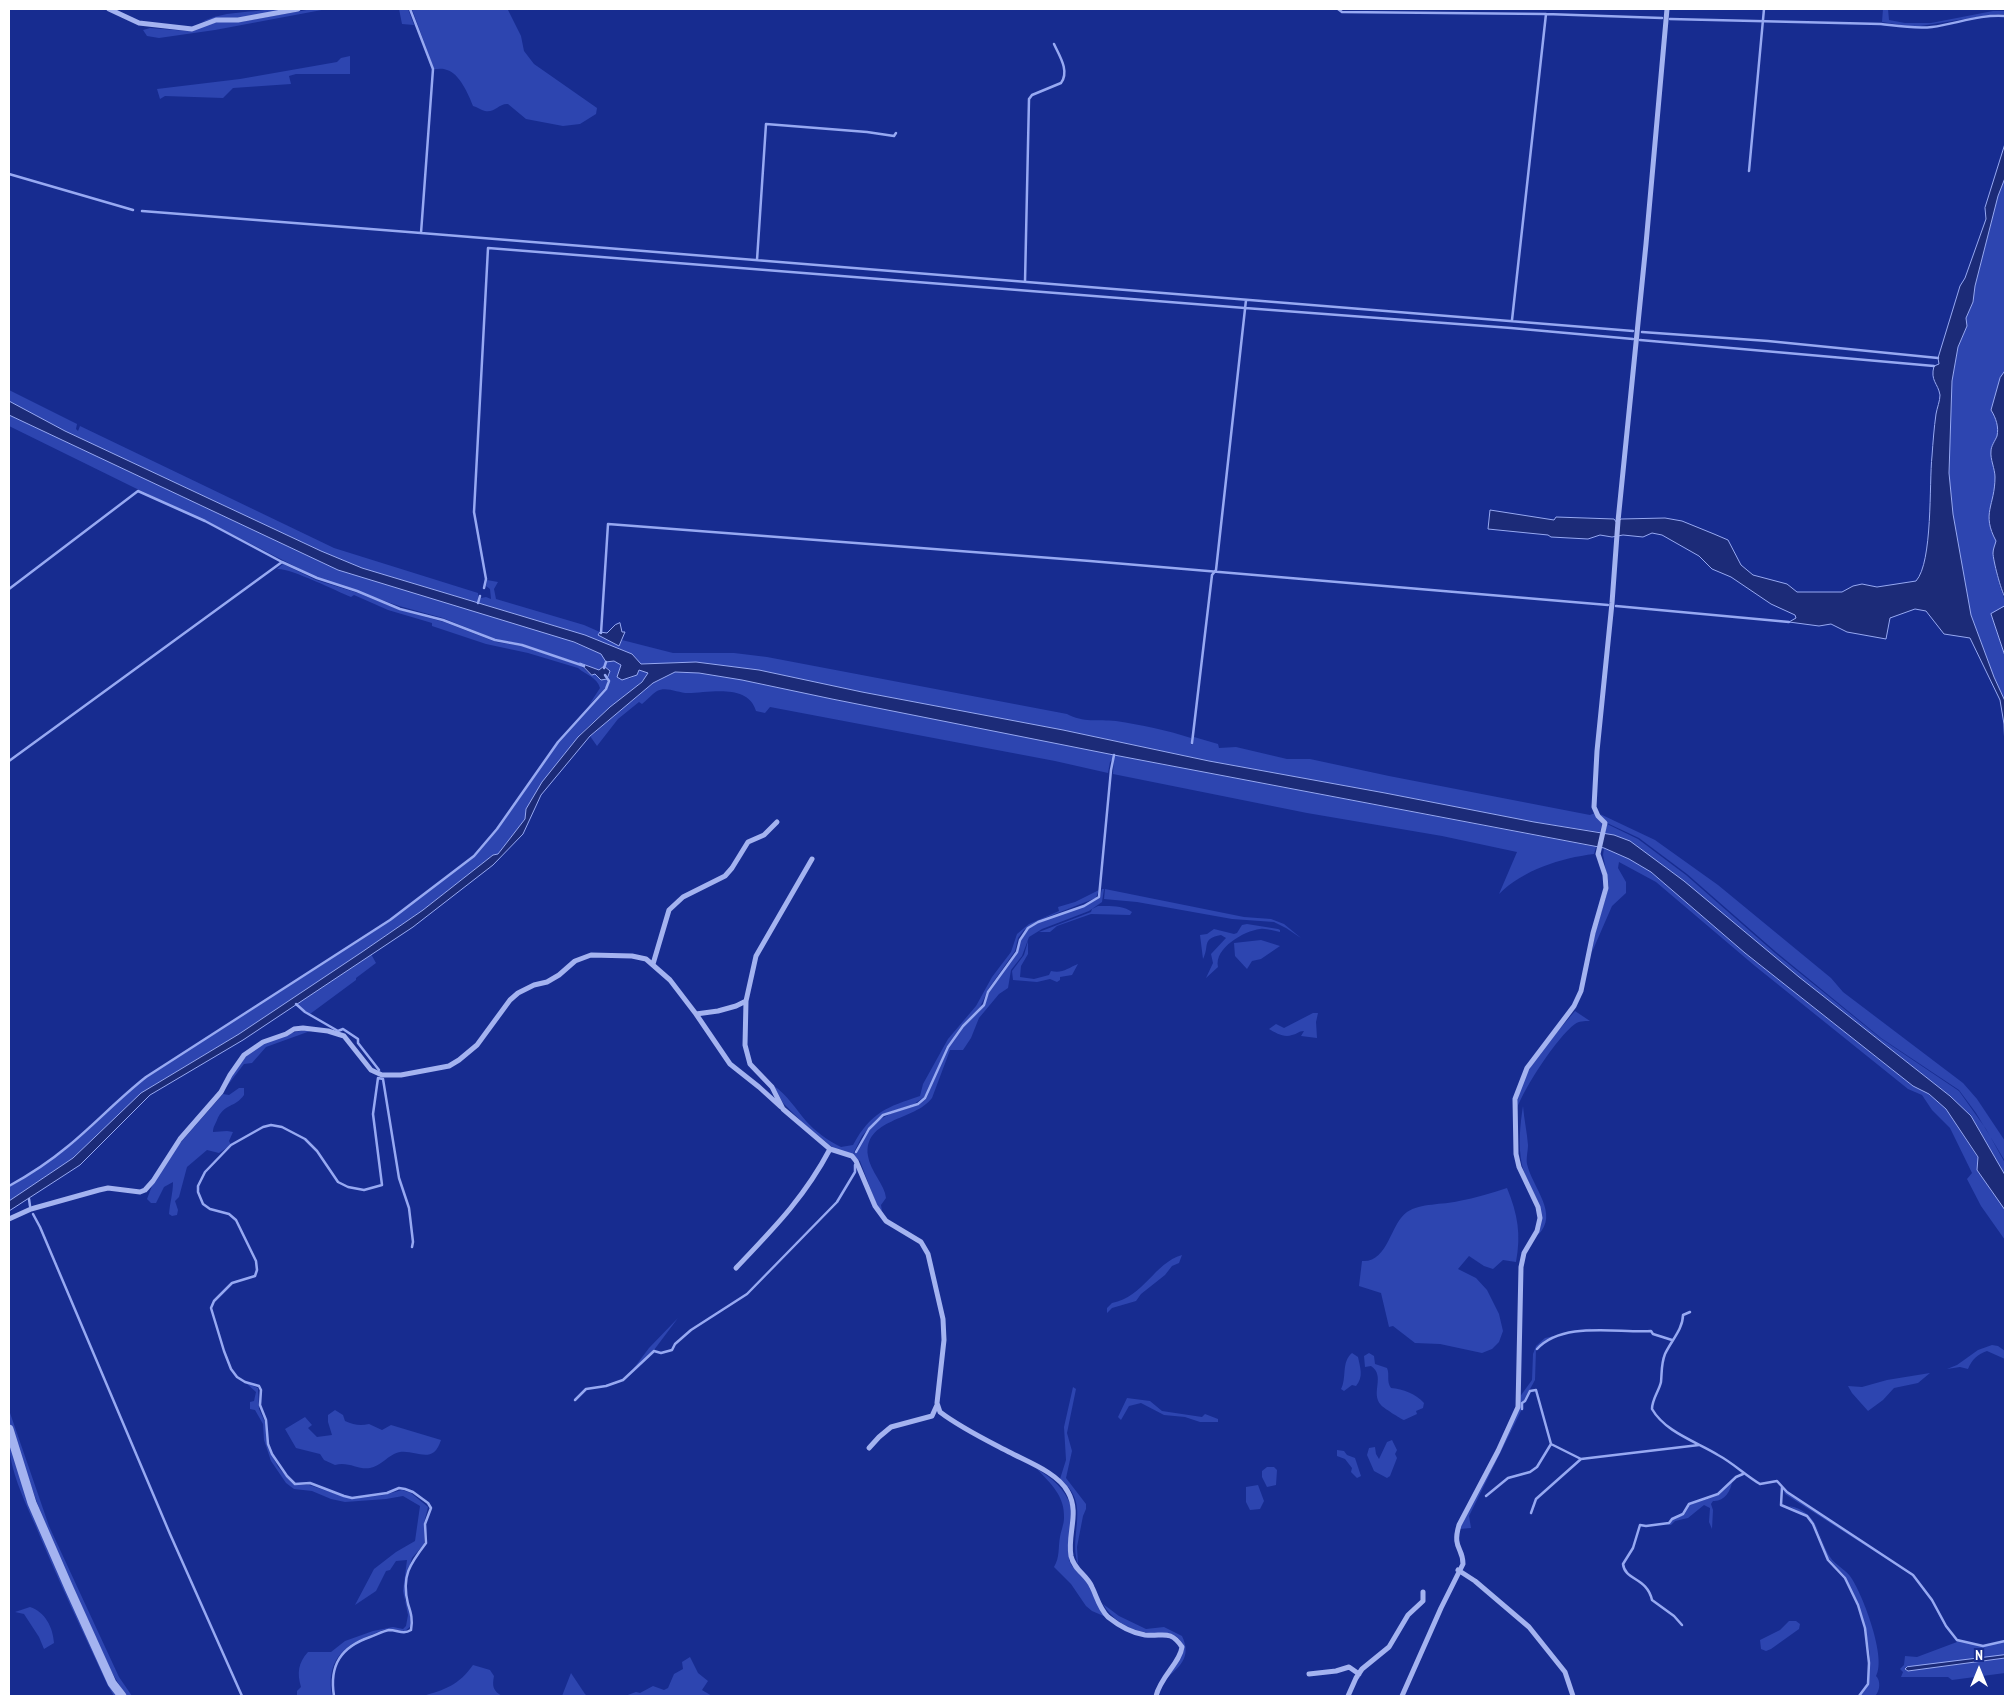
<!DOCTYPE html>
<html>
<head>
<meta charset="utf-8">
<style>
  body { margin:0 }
  #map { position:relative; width:2014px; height:1705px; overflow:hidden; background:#172c90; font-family:"PT Sans Narrow",sans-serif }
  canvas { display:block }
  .frame { position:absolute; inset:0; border:10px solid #fff; pointer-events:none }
  .north { position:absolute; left:1954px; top:1645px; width:50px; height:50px; -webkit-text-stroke:4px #172c90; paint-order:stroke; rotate:0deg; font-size:14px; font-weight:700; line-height:20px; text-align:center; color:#fff }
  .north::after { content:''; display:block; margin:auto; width:18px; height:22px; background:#fff; clip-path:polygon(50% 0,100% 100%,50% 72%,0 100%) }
</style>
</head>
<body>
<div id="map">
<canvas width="2014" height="1705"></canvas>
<div class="frame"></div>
<div class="north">N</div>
</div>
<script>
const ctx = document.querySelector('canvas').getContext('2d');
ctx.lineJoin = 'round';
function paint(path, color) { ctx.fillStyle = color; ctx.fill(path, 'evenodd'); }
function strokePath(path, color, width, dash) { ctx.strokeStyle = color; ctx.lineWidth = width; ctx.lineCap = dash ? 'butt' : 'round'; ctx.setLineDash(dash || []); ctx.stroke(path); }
const green = new Path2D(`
  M271 9H289L238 18H216L202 22C223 11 248 13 271 9Z
  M312 9H327L215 30 159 38 147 36 143 30 150 28 187 31 216 22H240Z
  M399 9H408L414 25 402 24Z
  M412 9 508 10 521 36 524 51 534 64 597 108 596 114 580 124 563 126 526 119 508 104C499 103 495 113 485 111 481 110 477 107 473 106 469 95 459 73 447 70 443 68 438 69 434 69Z
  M1883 9H1888L1889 20 1905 23H1931L1993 11H2005V14H1996L1914 27 1882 22Z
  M350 56V74H296L289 76 291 84 233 88 223 98 165 96 160 99 157 89 240 79 337 62 341 58Z
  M2005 178V371L2000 378 1992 410C1996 418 1999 427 1997 436 1995 441 1991 446 1991 451 1990 459 1995 469 1995 477 1995 506 1981 513 1996 541 1993 555 1995 569 1999 583 2001 592 2005 597 2005 606L1991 614 2005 656V701L1994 677 1971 615 1953 514 1949 473 1952 381 1958 347 1967 326 1966 318 1973 302 1975 286 1998 196Z
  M9 390 77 424 76 429 78 431 80 426 334 548 478 593 479 602 481 598 486 597 491 599 490 589 486 586 487 580 498 582 494 589 496 599 584 625 600 632 599 635 619 646 622 640 673 653H734L767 657 1067 714C1083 723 1098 719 1116 721 1141 725 1167 730 1191 738V745L1193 744 1194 737 1218 744 1219 748 1236 747 1287 759H1310L1389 776 1590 815 1595 813 1602 824 1600 832 1534 822 1385 793 1209 761 1063 730 862 692 759 670 696 662 641 664 632 654 585 635 362 568 321 551 65 431 9 401Z
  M9 415 338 570 556 635 601 654 621 665 620 670 629 679 637 675 639 670 649 673C630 697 599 713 578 737 559 759 543 785 526 809L525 819 498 854 493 855 423 910 362 952 239 1034 152 1086 73 1158 9 1201V1187C61 1158 101 1114 147 1077L376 930 474 857 499 828 559 741 606 690C611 683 607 678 610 671L605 668 606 663 599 670 522 644 495 639 443 618 399 606 316 577 206 521 135 488 9 426Z
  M283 564 316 580 358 593 400 610 444 622 496 642 522 646 581 666 591 675 595 674 601 680 607 679V686L589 705 600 688C597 677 586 675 578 668L528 653 486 644 432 626V623L388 610 354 595 351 597C337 591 288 567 277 569Z
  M674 672 699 673 742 680 832 699 1114 755 1596 847 1594 854C1561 858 1523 870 1499 894L1517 852 1442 836 1307 813 1113 774 1114 757 1110 762 1108 773 1055 761 770 707 765 713 756 711C748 683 709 693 688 693 678 693 666 686 657 691 652 694 647 700 642 704L639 702 618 719 597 746 590 736 653 683Z
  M1600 814 1655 840 1718 885 1831 978 1843 992 1963 1083 1977 1099 2005 1141V1161L1976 1113 1959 1090 1881 1038 1776 952 1687 874 1639 838 1607 823Z
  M1607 824 1638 839 1686 875 1775 953 1880 1038 1959 1091 1986 1129 2005 1163V1175L1971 1116 1950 1096 1799 977 1605 833Z
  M1604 848 1629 859 1651 872 1745 953 1913 1086 1929 1094 1946 1109 1978 1158 1991 1191 1997 1196 2005 1210V1240L1981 1206 1967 1179 1972 1173 1950 1128 1932 1110 1922 1095 1908 1089 1755 966 1656 882 1619 862 1618 868 1626 882V893L1612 906 1592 952 1595 934 1609 886 1603 855Z
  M1102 889H1104L1102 902 1089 911 1042 929 1029 937 1022 956 1011 970 1008 988 999 994 979 1018 971 1038 963 1050H950L932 1098C915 1121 863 1118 868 1156 870 1171 885 1185 886 1198L881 1205 882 1211 877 1206 860 1161 853 1155 864 1138 877 1121 890 1114 919 1105 926 1099 949 1046 968 1021 979 1012 985 1004 989 992 1017 952 1021 940 1029 928 1038 923 1094 901 1100 897Z
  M1105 889 1244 917 1271 919 1284 924 1301 938 1286 928 1274 922 1232 919 1137 902 1104 899Z
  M1099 890 1096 898 1037 921 1024 930 1018 938 1015 951 989 988 980 1007 962 1025 946 1048 930 1088 924 1097 914 1104 883 1114 877 1119 862 1136 853 1154 836 1150 805 1125 783 1103 774 1086C787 1095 796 1109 806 1121 815 1131 828 1141 841 1147L853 1145C871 1112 887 1107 920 1096L923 1084 948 1039 976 1006 992 977 1011 952 1017 934 1029 924 1059 911 1058 907 1075 902Z
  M1098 906C1109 906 1123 905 1132 912L1130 915 1091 914 1057 926 1050 932H1039L1091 912 1092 909Z
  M1247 924 1278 929 1280 930V932C1274 931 1266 928 1260 929 1244 931 1214 948 1218 967L1206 978 1213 963 1211 954 1226 938 1221 935C1201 939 1210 945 1203 959L1200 935 1207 934 1214 929 1234 934 1237 933 1242 925Z
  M1261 940 1280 946 1261 959 1252 961 1247 969 1235 956 1234 943Z
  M1028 941V954L1021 966 1020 977 1034 979 1049 975 1051 971C1062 974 1068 968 1078 964L1072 975 1060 977V980L1057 982 1050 979 1037 982 1013 980 1012 971 1024 955Z
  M371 954 376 963 356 978V980L310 1014 296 1004Z
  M1575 1011 1590 1021C1584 1021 1579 1021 1575 1024 1557 1037 1525 1087 1517 1108 1519 1070 1552 1039 1575 1011Z
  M1313 1013H1318L1316 1022 1317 1038 1301 1036 1304 1031C1298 1031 1298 1034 1292 1035 1284 1038 1276 1033 1269 1029L1276 1024 1284 1028Z
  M313 1030 266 1047 252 1063 244 1064 227 1086C232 1075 238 1063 247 1056 263 1041 291 1030 313 1030Z
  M239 1088H244V1095C235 1108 224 1103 217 1120 215 1125 213 1127 213 1132L227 1131 233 1132 229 1141 231 1145 219 1153 207 1150 187 1167 179 1197 175 1201 178 1210 177 1215 172 1216 169 1214C170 1202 173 1193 173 1182L164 1187 156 1203H151L147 1199 152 1186 175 1149 223 1094 229 1095Z
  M1523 1106C1524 1119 1527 1132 1528 1145 1528 1151 1526 1158 1527 1164 1532 1187 1560 1214 1538 1235 1550 1210 1528 1189 1522 1165 1518 1146 1520 1125 1523 1106Z
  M1507 1188C1518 1215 1521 1234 1516 1262L1503 1260 1493 1269 1484 1266 1469 1256 1458 1269 1476 1278 1487 1290 1499 1314 1503 1331 1499 1342 1492 1349 1482 1353 1440 1344 1415 1343 1393 1326 1389 1327 1381 1293 1359 1286 1362 1261C1388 1263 1390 1224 1407 1212 1421 1203 1442 1205 1459 1201 1475 1198 1492 1193 1507 1188Z
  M1182 1255 1179 1263 1172 1266 1165 1275 1141 1294 1136 1301 1112 1308 1107 1313V1308L1112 1303C1144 1297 1154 1263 1182 1255Z
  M678 1318 654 1350 631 1372 649 1348Z
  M1592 1328C1573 1336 1548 1330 1536 1350L1535 1380 1524 1400 1521 1402V1411L1472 1510 1469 1516 1471 1528 1459 1529 1507 1437 1519 1398 1532 1380 1533 1354 1536 1346 1545 1338Z
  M1992 1345 1998 1346 2005 1351V1359L1987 1351C1978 1354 1972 1359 1968 1369L1960 1367 1947 1369 1957 1365 1978 1350Z
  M1352 1353 1358 1357C1360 1367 1364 1377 1356 1386L1352 1385 1344 1391 1341 1389C1347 1378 1341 1362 1352 1353Z
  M1369 1353 1374 1356 1375 1364 1387 1368C1390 1375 1386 1381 1391 1388 1403 1389 1416 1394 1424 1403L1423 1408 1416 1411 1417 1414 1404 1420C1401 1419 1382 1407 1381 1405 1370 1393 1386 1376 1371 1366L1365 1367 1364 1356Z
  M1930 1373 1918 1383 1894 1388 1883 1400 1868 1411 1852 1393 1848 1386 1862 1387 1887 1380Z
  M246 1383 258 1388 259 1409 265 1422 269 1449 278 1467 292 1483 296 1485H309L352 1499 384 1495 402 1490 411 1493 428 1507 424 1523V1544L412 1558 406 1578 405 1599 410 1615 411 1626 405 1631C400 1631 394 1629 389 1629 383 1629 377 1633 371 1635 341 1646 326 1663 332 1696H297V1691L301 1687C297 1673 298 1663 308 1652H331L345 1641 373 1631 393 1627 403 1629 406 1626 408 1615 403 1591 407 1560 396 1561 390 1570 386 1571 376 1591 355 1605 374 1569 396 1552 415 1541 420 1506 403 1496 386 1499 345 1502 331 1499 312 1491 294 1489 286 1483 271 1461 264 1440 263 1424 255 1410 250 1409V1402L254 1401 256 1392Z
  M1073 1387 1076 1389 1067 1433 1072 1451 1066 1478 1086 1504V1509L1083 1516 1077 1547 1078 1564C1068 1533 1092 1504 1060 1479L1066 1460 1064 1427Z
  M1127 1398 1150 1401 1162 1411 1202 1417 1205 1414 1218 1419V1422H1200L1185 1417 1164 1415 1141 1403 1129 1406 1121 1420 1118 1417Z
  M9 1410 49 1526 119 1677 132 1696H126L111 1671 45 1525 9 1423Z
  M335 1410 343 1415 345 1421C354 1425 360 1426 369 1424L382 1430 391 1425 441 1440C432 1469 412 1445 394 1454 386 1458 380 1466 370 1468 358 1470 348 1461 335 1465L324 1460 320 1454 296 1448 285 1429 305 1417 312 1425 308 1428 317 1437 332 1435 328 1422V1415Z
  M9 1439 119 1696H114L107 1684C83 1632 58 1580 36 1527 24 1499 9 1470 9 1439Z
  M1392 1440 1397 1450 1395 1454 1397 1458 1390 1476 1387 1478 1374 1471 1367 1455 1369 1448 1375 1447 1376 1454 1379 1459 1387 1442Z
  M1337 1450 1344 1451 1347 1455 1355 1458 1361 1476 1357 1478 1351 1472 1352 1468 1345 1459 1337 1456Z
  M1267 1467H1274L1277 1470 1276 1485 1267 1487 1262 1477V1471Z
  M1037 1469C1053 1479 1064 1488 1071 1506L1069 1560 1072 1566 1091 1586 1106 1617 1092 1611 1086 1606 1071 1584 1054 1567C1060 1557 1058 1548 1060 1537 1061 1531 1064 1524 1064 1518 1065 1496 1051 1484 1037 1469Z
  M1732 1482C1731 1491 1724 1502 1713 1501L1711 1504 1713 1510 1712 1529 1709 1522 1710 1508 1704 1505 1688 1518 1675 1521 1671 1525 1660 1523H1670L1673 1519 1684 1515 1690 1505 1719 1495Z
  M1258 1485 1264 1501 1260 1509 1250 1510 1246 1502V1487Z
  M1782 1487 1786 1492 1913 1575 1932 1600 1946 1627 1957 1640 1983 1646 2005 1642V1655L1907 1667 1906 1670 1908 1671 2005 1658V1673L1952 1680 1948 1677H1901L1903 1672 1900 1669 1904 1665 1905 1656 1917 1657 1957 1642 1946 1628 1931 1601 1913 1576 1785 1494Z
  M1789 1506C1820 1512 1817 1537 1830 1557 1836 1566 1847 1570 1852 1579 1863 1596 1887 1658 1876 1676 1881 1681 1880 1691 1875 1696H1860L1868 1685 1870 1655 1865 1627 1858 1605 1844 1575 1828 1558 1819 1533 1814 1523 1807 1516Z
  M1103 1604 1119 1616 1146 1629 1164 1627 1182 1636C1192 1657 1180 1667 1164 1680L1183 1648C1179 1627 1159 1636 1144 1632 1127 1629 1112 1619 1103 1604Z
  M30 1607C45 1612 53 1627 54 1643L44 1649 39 1637 24 1614 15 1612Z
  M1789 1621H1796L1800 1624 1799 1629 1771 1649 1766 1651 1761 1649 1760 1640 1780 1630Z
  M690 1657 698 1673 708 1681 702 1690 712 1696H625L636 1692 640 1693 653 1686 664 1690 668 1688 674 1674 683 1669 682 1662Z
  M473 1665 490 1670 494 1676C492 1686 493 1691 502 1696H422C445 1690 459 1685 473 1665Z
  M571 1673 585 1694 587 1696H562Z`);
const water = new Path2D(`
  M2005 144V178L1998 196 1975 286 1973 302 1966 318 1967 326 1958 347 1952 381 1949 473 1953 514 1971 615 1994 677 2005 701V749L2004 724 2000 700 1970 638 1944 634 1926 611 1915 609 1890 618 1886 639 1847 632 1831 624 1819 626 1789 622 1796 618 1795 615 1771 604 1731 577 1712 569 1699 556 1662 535 1652 533 1643 537 1623 535 1612 537 1600 535 1588 539 1551 537 1548 535 1488 529 1490 510 1554 520 1556 517 1614 519 1617 523 1621 519 1665 518 1682 521 1714 534 1728 540 1741 565 1753 575 1787 584 1797 592H1842L1853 586 1862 584 1877 587 1916 581C1933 562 1929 483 1932 456 1933 442 1934 428 1936 414 1937 408 1940 401 1940 395 1938 383 1930 381 1934 366L1939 364 1938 358 1960 286 1965 278 1986 219 1985 208Z
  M2005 371V597C2001 591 1993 560 1993 553 1993 549 1995 545 1996 541 1981 513 1995 506 1995 477 1995 469 1990 459 1991 451 1991 446 1995 441 1997 436 1999 427 1996 418 1991 410L2000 378Z
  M9 401 65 431 321 551 362 568 585 635 632 654 641 664 696 662 759 670 862 692 1063 730 1209 761 1385 793 1534 822 1614 835 1630 841 1684 881 1799 977 1950 1096 1971 1116 2005 1175V1210L1977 1170 1978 1157 1946 1109 1929 1094 1913 1086 1745 953 1651 872 1629 859 1604 848 1114 755 832 699 742 680 699 673 675 672 653 683 590 736 541 795 523 834 493 865 413 927 243 1040 150 1095 80 1165 9 1211V1201L73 1158 141 1093 239 1034 362 952 423 910 493 855 498 854 525 819 526 809 542 782 578 737 610 707 642 682 648 673 639 670 637 675 622 680 617 677 621 665 614 661 606 662 601 654 574 642 338 570 9 415Z
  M2005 606V656L1991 614Z
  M620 623 622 632H625L619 646 598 635 600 632 607 633 615 625Z
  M580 663 599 670 604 666 610 671 607 679 601 680 595 674 592 675Z
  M2005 1655V1658L1908 1671 1905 1669 1907 1667Z`);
const stream = new Path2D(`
  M410 9 433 69 421 233 1633 331
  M1338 9 1342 12 1546 14 1662 18
  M1670 19 1881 24C1898 26 1915 29 1932 27 1956 24 1980 14 2005 16
  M1749 171 1764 9
  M9 174 133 210
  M142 211 421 233
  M757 260 766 124 867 132 894 136 896 133
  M1025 282 1029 99 1032 95 1061 83C1070 71 1059 55 1054 44
  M1512 320 1546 14
  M1642 332 1768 341 1938 358
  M1640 340 1934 366
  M484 588 486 579 474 512 488 248 1245 308 1511 328 1633 339
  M9 589 138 491 205 521 282 562
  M478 603 480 596
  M1616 606 1789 622
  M601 633 608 524 1090 561 1608 605
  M604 668 606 662
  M1192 743 1212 575 1216 570 1246 300
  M9 761 282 562 317 578 357 591 400 609 443 620 495 640 522 645 584 666
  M296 1004 305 1012 338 1031 343 1029 358 1039V1043L379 1070
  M856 1152 869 1129 883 1115 918 1104 925 1098 948 1047 963 1026 984 1005 988 992 1017 952 1020 940 1028 928 1038 922 1084 906 1099 897 1111 770 1114 755
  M9 1186C29 1175 49 1162 67 1147 94 1125 118 1099 146 1077L390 920 474 856 497 829 558 742 606 689 609 681 605 675
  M29 1199 30 1206
  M33 1214 40 1227 170 1534 242 1696
  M1690 1312 1683 1315C1683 1329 1671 1341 1665 1354 1661 1364 1662 1372 1661 1382 1659 1391 1652 1399 1652 1409 1665 1432 1697 1442 1718 1455 1733 1463 1745 1475 1760 1484L1777 1481 1787 1492 1913 1575 1932 1600 1946 1626 1957 1640 1983 1646 2005 1641
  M1537 1349C1563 1321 1616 1333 1651 1331L1653 1334 1672 1340
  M575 1400 586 1389 606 1386 623 1380 654 1351 661 1353 672 1350 675 1344 691 1330 747 1294 837 1202 855 1172V1165
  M1522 1409V1403L1525 1401 1530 1391 1536 1390 1551 1444 1581 1459 1699 1445
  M1782 1487 1781 1505 1807 1516 1813 1524 1828 1560 1845 1578 1858 1605 1865 1628 1869 1663 1868 1684 1859 1696
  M1486 1496 1508 1478 1530 1472 1537 1467 1551 1444
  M1531 1513 1536 1499 1581 1459
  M1682 1625 1674 1616 1652 1600C1647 1577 1625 1581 1623 1564L1633 1548 1640 1525 1646 1526 1669 1523 1672 1519 1683 1514 1689 1504 1718 1494 1736 1477 1743 1474
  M334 1696C329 1665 341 1647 370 1637 376 1635 383 1631 389 1630 398 1630 403 1635 411 1630 413 1620 411 1613 408 1604 401 1576 410 1564 426 1543L425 1524 431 1508 428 1503 413 1492 405 1489 399 1488 387 1493 352 1498 344 1496 310 1483 295 1484 287 1476 272 1454 268 1444 266 1420 260 1405 261 1390 259 1386 245 1382 237 1377 231 1369 224 1351 211 1308 214 1301 232 1283 255 1276 257 1270 256 1261 236 1220 229 1214 210 1209 203 1204 198 1192V1186L205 1172 231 1145 263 1127 271 1125 282 1127 305 1139 317 1151 338 1182 348 1187 364 1190 382 1185 373 1114 378 1078 383 1079 399 1178 409 1208 413 1242 412 1247`);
const minor = new Path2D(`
  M109 9 139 23 192 29 216 20H238L298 9
  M653 964 669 910 683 897 725 876 732 868 748 842 764 835 777 822
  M746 1001 745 1045 750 1064 772 1087 783 1109 830 1149 852 1156 856 1161 875 1206 886 1221 921 1242 928 1254 943 1319 944 1340 937 1403 940 1412C961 1428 986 1440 1009 1452 1028 1462 1058 1473 1068 1492 1080 1513 1067 1534 1071 1556 1074 1570 1087 1575 1092 1587 1097 1597 1099 1608 1108 1617 1118 1625 1132 1633 1145 1635 1163 1637 1170 1629 1182 1647 1180 1663 1161 1676 1156 1696
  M696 1014 730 1064 759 1087 781 1107
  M9 1219 31 1209 99 1190 108 1188 140 1192 145 1190 153 1181 180 1139 221 1092 230 1075 244 1055 263 1042 286 1034 294 1029 303 1028 328 1031 344 1036 371 1070 382 1075H401L449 1066 459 1060 477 1045 510 1000 518 993 534 985 547 982 559 975 575 961 591 955 632 956 646 959 670 980 696 1014 718 1011 736 1006 746 1001 756 956 812 859
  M736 1268C774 1228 804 1198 830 1149
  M869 1448 879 1437 891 1427 932 1416 937 1405
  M1458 1570 1475 1581 1529 1627 1565 1672 1573 1696
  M1309 1674 1336 1671 1349 1667 1359 1674
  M1348 1696 1356 1678 1362 1669 1389 1647 1408 1615 1423 1601V1592
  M1402 1696 1441 1608 1463 1564C1463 1547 1452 1549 1459 1525L1498 1451 1518 1407 1521 1267 1524 1253 1537 1231 1540 1218 1538 1207 1519 1167 1516 1154 1515 1099 1527 1068 1574 1006 1581 991 1593 933 1606 888 1605 875 1598 854 1605 823 1598 816 1594 807 1597 751 1612 603 1618 521 1646 244 1667 9`);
const tertiary = new Path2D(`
  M9 1429 32 1503 69 1588 112 1683 122 1696`);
paint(green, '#2d45b0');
paint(water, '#1c2b78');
strokePath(water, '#97a9f2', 1);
strokePath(stream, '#97a9f2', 2.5);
strokePath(minor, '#a4b3f0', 5);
strokePath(tertiary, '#a4b3f0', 9);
</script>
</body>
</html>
